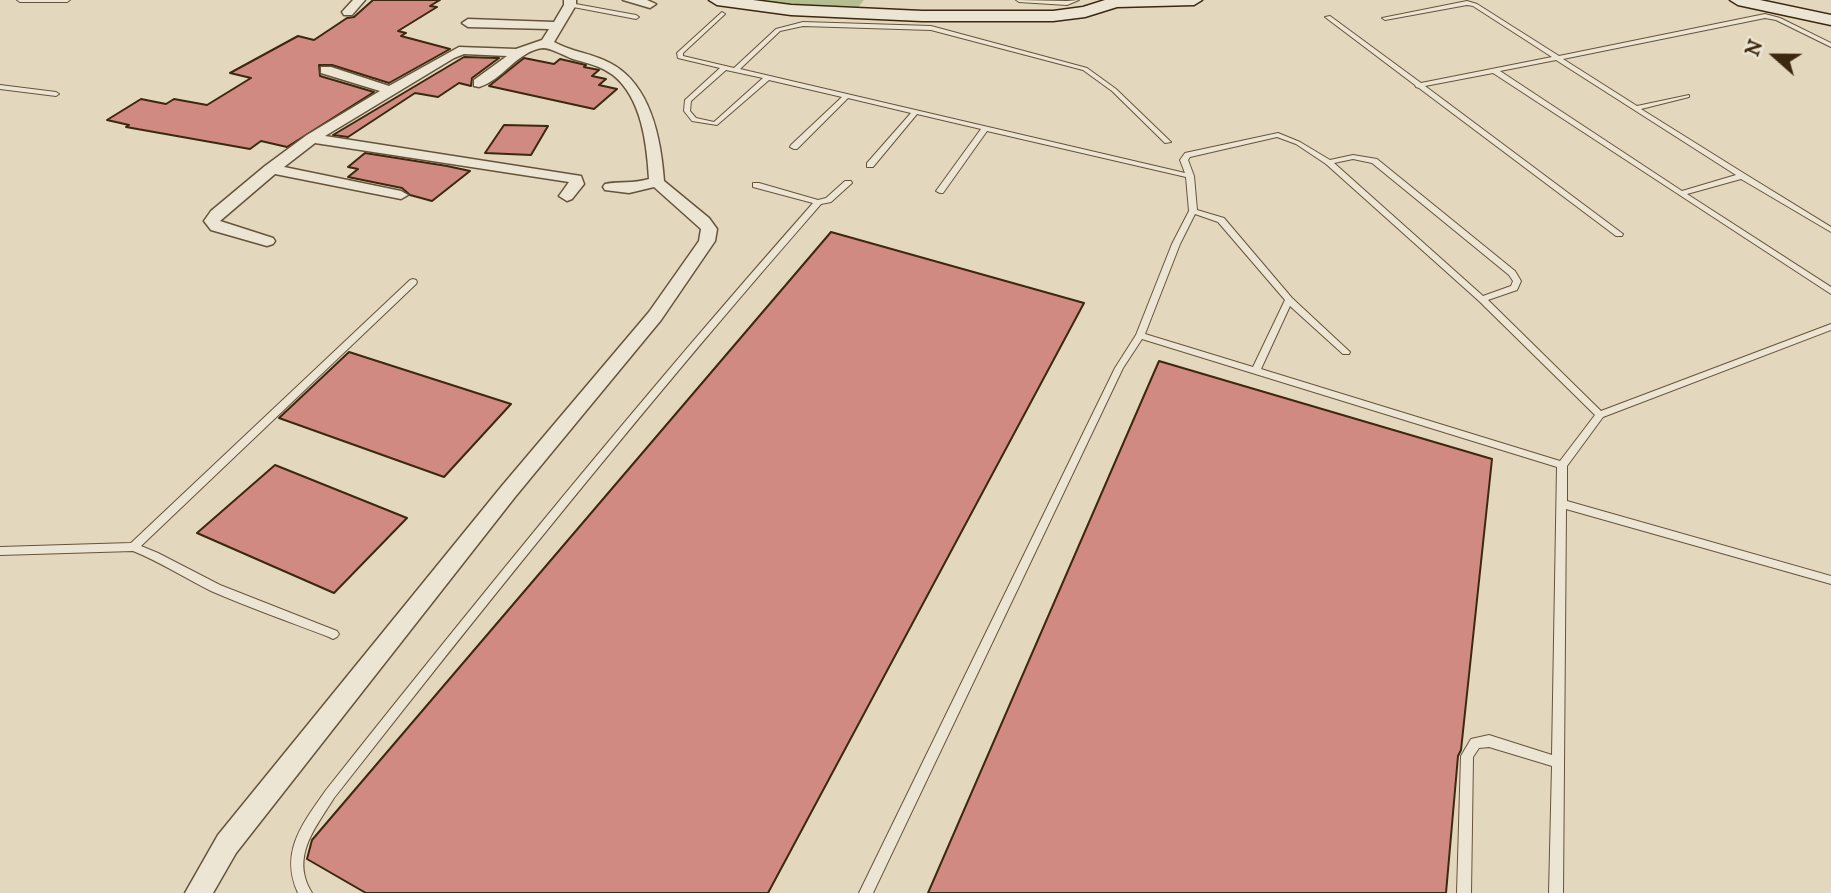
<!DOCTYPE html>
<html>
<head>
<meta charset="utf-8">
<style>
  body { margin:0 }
  #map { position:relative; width:1831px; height:893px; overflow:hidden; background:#e3d7bd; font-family:"IM FELL DW Pica",serif }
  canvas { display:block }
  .north { position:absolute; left:1740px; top:21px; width:70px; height:70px; -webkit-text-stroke:5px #ede5d4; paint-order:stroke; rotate:291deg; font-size:19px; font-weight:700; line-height:28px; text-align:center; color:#3c280e }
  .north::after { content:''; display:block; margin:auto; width:24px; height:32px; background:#3c280e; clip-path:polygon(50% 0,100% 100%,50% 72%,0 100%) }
</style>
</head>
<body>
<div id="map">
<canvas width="1831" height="893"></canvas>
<div class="north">N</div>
</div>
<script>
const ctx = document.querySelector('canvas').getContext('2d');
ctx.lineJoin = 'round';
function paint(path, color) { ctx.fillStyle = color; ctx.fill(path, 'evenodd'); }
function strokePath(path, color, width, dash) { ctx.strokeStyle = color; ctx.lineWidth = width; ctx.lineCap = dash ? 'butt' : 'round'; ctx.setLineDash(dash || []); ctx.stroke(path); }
const green = new Path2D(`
  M728 0H864L855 11Z`);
const building = new Path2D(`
  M373 0H440L430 6 437 7 398 31 406 33 401 36 450 49 389 83 332 65H319L320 76 374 92 287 147 261 141 250 149 126 127 129 125 107 120 141 99 166 104 174 99 207 105 251 78 230 73 298 36 314 40 347 18 354 17Z
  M464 57 499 58 472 78 471 86 459 83 438 97 415 93 348 137 333 135Z
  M524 58 554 64 560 59 586 65 584 67 599 70 592 76 606 79 599 85 617 89 594 109 489 86Z
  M504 125 548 126 531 155 485 153Z
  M365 153 447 166 470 171 432 201 410 195 402 188 348 177 358 169 348 167Z
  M831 232 1084 303 768 893H366L307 859 312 840Z
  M349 352 511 404 444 477 279 418Z
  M1159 361 1492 459 1461 750 1458 756 1446 893H928Z
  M275 465 407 518 334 593 197 533Z`);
const lane = new Path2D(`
  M17 0H70L67 2H20Z
  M1016 0 1067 1 1079 0 1067 5 1019 2Z
  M1467 1 1477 4 1559 56 1765 14 1780 18 1831 43V47L1776 20 1765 18 1563 59 1637 106 1689 95V97L1641 109 1745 174 1831 227V232L1741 179 1687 194 1831 287V294L1493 73 1425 86 1623 234 1622 236H1616L1419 88 1416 87 1415 85 1325 17 1330 16 1421 83 1552 57 1473 6 1467 5 1385 20 1382 18ZM1556 60 1736 175 1682 191 1500 71Z
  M570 3 636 15 639 17 636 19 568 6 567 5Z
  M722 12 725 14 724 15 683 53V56L734 68 776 29 803 22 931 26 1087 68 1116 89 1171 142 1165 143 1112 91 1083 70 931 30 803 26 780 31 740 69 1185 173 1180 160 1185 153 1278 133 1300 142 1330 160 1353 155 1377 159 1515 271 1521 281 1517 290 1488 300 1601 411 1831 324V330L1603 417 1567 466V501L1831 576V584L1566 509 1563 893H1549L1552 766 1489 747 1479 748 1473 757 1471 893H1457L1461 756 1471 739 1489 735 1552 755 1557 467 1142 339 1123 368 873 893H859L1115 368 1136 335 1172 244 1189 211 1186 177 987 131 943 193H940L936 191 981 129 917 114 873 167H867V163L911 113 848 98 797 149H794L790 147 791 145 842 97 769 80 717 125 692 121 684 111 685 100 720 68 678 58 677 53ZM726 70 763 78 714 122 696 118 690 111 691 101ZM1277 137 1296 144 1326 164 1479 301 1595 415 1560 461 1261 369 1290 306 1343 354H1349L1350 352 1292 298 1224 218 1197 210 1194 176 1188 160 1190 157ZM1353 159 1372 163 1509 275 1513 281 1511 286 1483 296 1334 163ZM1195 214 1218 222 1285 300 1253 367 1145 334 1180 244Z
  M0 85 56 92 59 94 56 96 0 89Z
  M845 181H851L852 183 831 202 821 204C652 397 492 596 334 798 320 821 297 848 305 877 306 882 309 888 312 893H298C279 852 303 823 326 790 484 591 644 394 813 203L753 187V183H759L818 200 826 198Z
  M413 279 416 280 417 282 416 284 141 546 158 553 220 585 337 631 339 634 337 637 333 639 329 637C290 622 250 608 211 591 185 578 160 562 133 551L0 555V547L131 543 410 280Z`);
const street = new Path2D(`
  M353 0H365L352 15H344L342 12Z
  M564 0H576V5L554 42C571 52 592 53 610 63 651 84 661 139 664 181L709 218 717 229 715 241 661 320 515 497 236 853 213 893H185L218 835 501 487 649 312 699 241 701 229 654 187 629 193 605 190 603 187 605 184C620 181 632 184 649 179 647 145 642 98 613 75 601 66 587 63 573 59 565 56 551 48 543 48 517 51 503 80 479 87L474 86V80L507 56 464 54 454 58 325 136 581 176 584 184 572 199 567 201 559 196 569 182 315 143 284 167 401 191 408 195 401 199 275 174 220 221 273 238 275 241 273 244 267 246 211 230 204 221 211 211 265 166 307 135 380 91 321 73V67H331L389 86 459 47 516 49 542 40 549 29 468 27 462 23 468 19 554 22 564 5Z
  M623 0H647L656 4 650 8Z`);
const secondary = new Path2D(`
  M709 0H753L791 5 922 11H1053L1083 7 1105 0H1202L1194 5 1117 7 1085 17 1053 21H922L791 15 717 5Z
  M1730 0H1760L1831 15V25L1738 5Z`);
paint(green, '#b4be90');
paint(building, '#d18a81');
strokePath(building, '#3c280e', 2);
strokePath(lane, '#66543a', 2);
strokePath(street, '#66543a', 3);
strokePath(secondary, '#3c280e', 3);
paint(lane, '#ede5d4');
paint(street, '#ede5d4');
paint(secondary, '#ede5d4');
</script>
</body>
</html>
